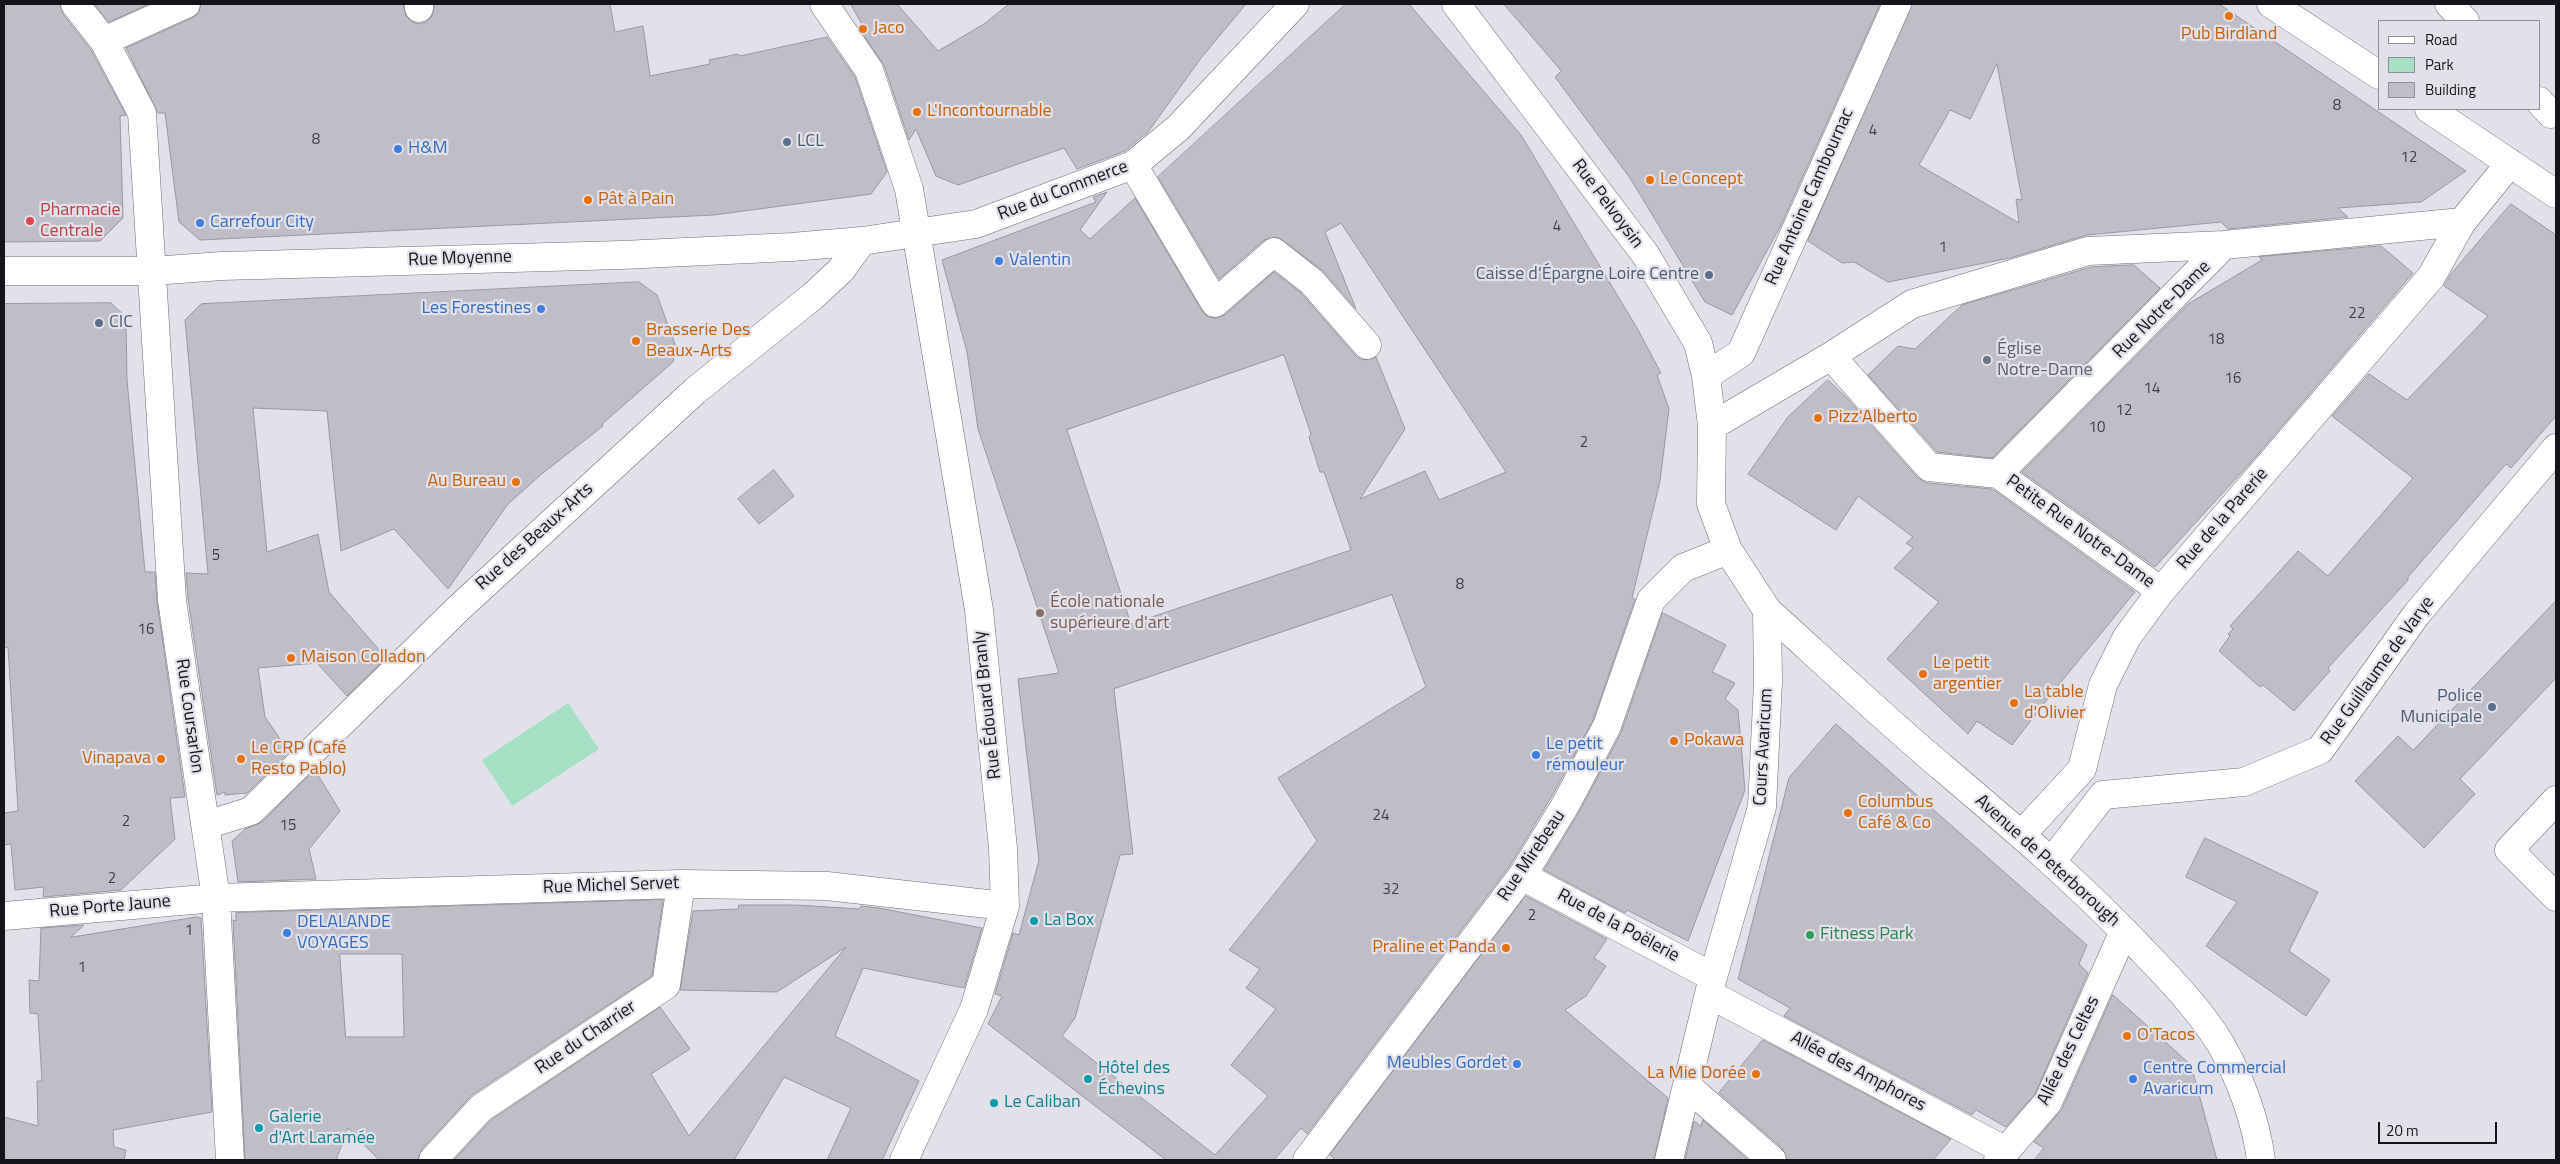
<!DOCTYPE html>
<html>
<head>
<meta charset="utf-8">
<style>
  body { margin:0 }
  #map { position:relative; width:2560px; height:1164px; overflow:hidden; background:#e2e1ea; font-family:"Titillium Web",sans-serif }
  canvas { display:block }
  .frame { position:absolute; inset:0; border:5px solid #151418; pointer-events:none }
  .legend { position:absolute; left:2378px; top:20px; width:162px; height:90px; box-sizing:border-box; background:#e2e1ea; border:1px solid #908f96; margin:0; padding:6px 9px; list-style:none; font-size:15px; color:#151418 }
  .legend li { display:flex; align-items:center; gap:10px; height:25px }
  .legend b { width:25px; border:1px solid #908f96 }
  .scale { position:absolute; left:2378px; top:1122px; width:119px; height:22px; box-sizing:border-box; border:2px solid #151418; border-top:0; padding-left:6px; font-size:15px; line-height:18px; white-space:nowrap; color:#151418; -webkit-text-stroke:4px #e2e1ea; paint-order:stroke }
</style>
</head>
<body>
<div id="map">
<canvas width="2560" height="1164"></canvas>
<div class="frame"></div>
<ul class="legend">
<li><b style="height:6px;background:#fff"></b>Road</li>
<li><b style="height:14px;background:#a6e1c6"></b>Park</li>
<li><b style="height:14px;background:#bfbec7"></b>Building</li>
</ul>
<div class="scale">20 m</div>
</div>
<script>
const ctx = document.querySelector('canvas').getContext('2d');
ctx.lineJoin = 'round';
function paint(path, color) { ctx.fillStyle = color; ctx.fill(path, 'evenodd'); }
function strokePath(path, color, width, dash) { ctx.strokeStyle = color; ctx.lineWidth = width; ctx.lineCap = dash ? 'butt' : 'round'; ctx.setLineDash(dash || []); ctx.stroke(path); }
function write(font, color, halo, rows, align = 'center') {
  ctx.font = font + ' "Titillium Web",sans-serif'; ctx.lineWidth = 4.5; ctx.setLineDash([]); ctx.textBaseline = 'middle'; ctx.strokeStyle = halo; ctx.fillStyle = color; for (const [text, x, y, turn = 0] of rows) {
    ctx.save(); ctx.translate(x, y); ctx.rotate((+turn || 0) * Math.PI / 180); ctx.textAlign = isNaN(turn) ? turn : align; if (halo) ctx.strokeText(text, 0, 0); ctx.fillText(text, 0, 0); ctx.restore();
  }
}
const green = new Path2D(`
  M568 703 599 749 512 806 482 760Z`);
const building = new Path2D(`
  M4 4H60L63 14 91 50 126 115 120 116 123 218 100 241 4 242Z
  M95 4H149L109 22Z
  M201 4H403L406 16 412 22 419 24 426 22 432 16 435 4H610L615 32 643 26 650 76 710 64 709 60 738 54 740 56 827 37 855 77 887 172 871 194 714 215 200 240 179 222 165 113H158L126 48 192 18 199 13Z
  M851 4H897L938 51 984 24 1009 4H1246L1201 58 1148 132 1125 151 1077 169 1064 148 958 185 936 176 916 129 909 140 884 65 860 30 864 29Z
  M1346 4H1409L1521 135 1637 328 1661 373 1657 375 1669 409 1660 481 1632 598 1635 599 1593 720 1552 796 1509 867 1307 1134 1301 1128 1274 1160H1166L988 1024 1002 996 995 994 1013 933 1019 935 1039 860 1018 679 1059 673 978 429 967 352 942 260 1096 202 1093 197 1107 192 1080 230 1090 239 1135 198 1202 311 1208 317 1216 318 1225 315 1274 272 1301 293 1356 356 1362 360 1376 357 1405 429 1360 499 1425 471 1439 500 1506 472 1341 223 1325 232 1356 309 1322 270 1278 237 1264 240 1219 279 1158 177ZM1284 355 1311 434 1309 437 1320 472H1324L1351 550 1131 624 1067 430ZM1392 595 1426 687 1278 778 1317 841 1229 950 1260 969 1246 988 1276 1009 1231 1065 1268 1096 1215 1155 1062 1036 1075 1018 1120 855 1133 854 1114 689Z
  M1504 4H1880L1781 225 1732 315 1705 302 1630 178 1555 77 1561 71Z
  M1912 4H2219L2466 171 2421 202 2338 208 2348 217 2228 229 2221 222 2087 235 2010 258 1888 282 1854 262 1842 263 1808 241ZM1997 64 2022 200 2016 199 2019 223 1919 165 1950 110 1970 119Z
  M2511 204 2556 235V416L2511 468 2506 464 2408 577V580L2328 668 2330 671 2294 711 2263 685 2260 687 2219 651 2230 636 2228 634 2233 629 2230 626 2298 551 2328 576 2413 478 2332 416 2369 374 2407 400 2488 316 2444 286 2451 274Z
  M2381 246 2413 273 2253 460 2155 567 2022 472 2188 304 2262 260 2259 257Z
  M2134 265 2160 288 1992 458 1937 452 1868 375 1898 346 1915 349 1962 305 2091 267Z
  M639 282 657 295 676 347 673 362 602 424 603 426 543 473 508 504 448 589 394 529 341 551 327 411 253 408 267 552 318 534 329 592 386 658 347 696 317 663 258 668 265 717 289 752 247 793 225 795V792L217 795 188 598 186 573 208 574 185 320 201 304Z
  M111 303 126 317 127 380 145 572H155L157 602 185 797 170 798 175 839 121 890 43 897 44 887 15 890 11 844 4 845V813L18 811 8 647 4 648V304Z
  M1828 380 1846 397 1918 478 1927 483 1992 489 2135 592 2056 688 2012 745 1977 721 1968 734 1887 659 1939 602 1894 568 1913 548 1906 543 1913 537 1858 496 1836 530 1748 474 1788 417Z
  M774 470 794 496 759 524 738 499Z
  M2556 601V678L2460 779 2475 794 2424 848 2355 781 2398 736 2413 750Z
  M1663 613 1726 645 1712 672 1735 683 1725 699 1738 710 1745 790 1688 941 1627 910 1625 913 1544 870 1579 812 1621 733Z
  M1836 724 2087 945 2079 964 2088 973 2035 1094 2006 1127 1976 1110 1972 1115 1784 1016 1790 1008 1738 979 1789 778Z
  M315 770 340 811 309 849 316 879 238 882 232 841 245 829 262 822Z
  M2205 838 2318 892 2289 951 2330 980 2306 1016 2206 946 2237 902 2186 877Z
  M1526 896 1607 939 1594 958 1606 966 1586 996 1565 1010 1668 1098 1654 1160H1336L1330 1155Z
  M663 900 652 976 472 1095 422 1149 418 1160H379L348 1128 336 1160H245L233 920 236 921V913ZM340 954H402L404 1037H346Z
  M739 905H796L859 909 861 906 879 908 982 928 964 988 863 968 835 1036 919 1081 882 1160H827L851 1108 784 1077 734 1160H454L491 1120 660 1007 690 1049 651 1074 689 1136 846 947 777 992 680 990 693 911 738 909Z
  M197 917 201 918 212 1112 113 1130 114 1147 126 1150 124 1160H4V1117L38 1126 37 1081H42L38 1014 30 1013 29 980 39 981 41 928 84 925 71 937Z
  M2113 995 2191 1065 2217 1160H2034L2044 1148 2034 1142 2062 1109Z
  M1763 1040 1951 1139 1933 1160H1787L1782 1148 1719 1093Z
  M1703 1120 1748 1160H1685L1694 1121 1701 1126Z`);
const minor = new Path2D(`
  M75 4 104 41 142 113 172 600 216 898 230 1160
  M824 4 869 70 909 189 979 610 1003 848 1005 906 974 1009 904 1160
  M1456 4 1645 254 1698 343 1706 376 1712 426 1711 504 1728 550 1767 610 1768 682 1762 807 1713 977 1669 1160
  M2271 4 2379 75
  M2449 4 2465 21
  M419 8V4
  M104 41 186 4
  M2539 101 2551 114
  M2429 109 2556 194
  M1133 165 1215 303 1274 252 1312 282 1367 345
  M4 271H152L222 266 622 255 792 247 862 241 976 224 1133 165 1178 128 1295 4
  M1831 356 1929 467 1998 474 2224 245
  M1706 376 1741 353 1897 4
  M1712 426 1831 356 1912 304 2088 251 2224 245 2462 222
  M1998 474 2161 591
  M1767 610C1821 659 1874 709 1930 757 2003 819 2076 880 2142 950 2170 979 2199 1009 2220 1043 2240 1077 2256 1121 2261 1160
  M2556 800 2509 850 2556 897
  M206 825 251 811 460 607 695 391 813 296 841 270 862 241
  M2021 835 2082 769 2103 685 2127 637 2161 591 2431 277 2462 222 2510 163
  M2052 861 2103 795 2244 782 2320 750 2416 615 2556 448
  M1522 876 1713 977
  M4 916 216 898 681 884 827 886 1005 906
  M1709 994 2006 1151
  M1687 1086 1772 1160
  M433 1160 481 1108 666 985 681 884
  M1307 1160 1522 876 1566 804 1607 726 1651 600 1683 568 1728 550
  M1998 1160 2048 1102 2124 931`);
const markers = [
  [2229,16,5,"#e8710a"],
  [863,29,5,"#e8710a"],
  [917,112,5,"#e8710a"],
  [787,142,5,"#5c6f8a"],
  [398,149,5,"#3f7fe0"],
  [1650,180,5,"#e8710a"],
  [588,200,5,"#e8710a"],
  [30,221,5,"#e0444e"],
  [200,223,5,"#3f7fe0"],
  [999,261,5,"#3f7fe0"],
  [1709,275,5,"#5c6f8a"],
  [541,309,5,"#3f7fe0"],
  [99,323,5,"#5c6f8a"],
  [636,341,5,"#e8710a"],
  [1987,360,5,"#6b7280"],
  [1818,418,5,"#e8710a"],
  [516,482,5,"#e8710a"],
  [1040,613,5,"#8d6e63"],
  [291,658,5,"#e8710a"],
  [1923,674,5,"#e8710a"],
  [2014,703,5,"#e8710a"],
  [2492,707,5,"#5c6f8a"],
  [1674,741,5,"#e8710a"],
  [1536,755,5,"#3f7fe0"],
  [161,759,5,"#e8710a"],
  [241,759,5,"#e8710a"],
  [1848,813,5,"#e8710a"],
  [1034,921,5,"#0f9aa8"],
  [287,933,5,"#3f7fe0"],
  [1810,935,5,"#2e9e5b"],
  [1506,948,5,"#e8710a"],
  [2127,1036,5,"#e8710a"],
  [1517,1064,5,"#3f7fe0"],
  [1756,1074,5,"#e8710a"],
  [1088,1079,5,"#0f9aa8"],
  [2133,1079,5,"#3f7fe0"],
  [994,1103,5,"#0f9aa8"],
  [259,1128,5,"#0f9aa8"]
];
const numberNames = [
  ["8",2337,106],
  ["4",1873,131],
  ["8",316,140],
  ["12",2409,158],
  ["4",1557,227],
  ["1",1943,248],
  ["22",2357,314],
  ["18",2216,340],
  ["16",2233,379],
  ["14",2152,389],
  ["12",2124,411],
  ["10",2097,428],
  ["2",1584,443],
  ["5",216,556],
  ["8",1460,585],
  ["16",146,630],
  ["24",1381,816],
  ["2",126,822],
  ["15",288,826],
  ["2",112,879],
  ["32",1391,890],
  ["2",1532,916],
  ["1",189,931],
  ["1",82,968]
];
const foodNames = [
  ["Jaco",873,29],
  ["Pub Birdland",2229,35,"center"],
  ["L'Incontournable",927,112],
  ["Le Concept",1660,180],
  ["Pât à Pain",598,200],
  ["Brasserie Des",646,331],
  ["Beaux-Arts",646,352],
  ["Pizz'Alberto",1828,418],
  ["Au Bureau",506,482,"right"],
  ["Maison Colladon",301,658],
  ["Le petit",1933,664],
  ["argentier",1933,685],
  ["La table",2024,693],
  ["d'Olivier",2024,714],
  ["Pokawa",1684,741],
  ["Le CRP (Café",251,749],
  ["Resto Pablo)",251,770],
  ["Vinapava",151,759,"right"],
  ["Columbus",1858,803],
  ["Café & Co",1858,824],
  ["Praline et Panda",1496,948,"right"],
  ["O'Tacos",2137,1036],
  ["La Mie Dorée",1746,1074,"right"]
];
const serviceNames = [
  ["LCL",797,142],
  ["Caisse d'Épargne Loire Centre",1699,275,"right"],
  ["CIC",109,323],
  ["Police",2482,697,"right"],
  ["Municipale",2482,718,"right"]
];
const shopNames = [
  ["H&M",408,149],
  ["Carrefour City",210,223],
  ["Valentin",1009,261],
  ["Les Forestines",531,309,"right"],
  ["Le petit",1546,745],
  ["rémouleur",1546,766],
  ["DELALANDE",297,923],
  ["VOYAGES",297,944],
  ["Meubles Gordet",1507,1064,"right"],
  ["Centre Commercial",2143,1069],
  ["Avaricum",2143,1090]
];
const streetNames = [
  ["Rue du Commerce",1063,191,-21],
  ["Rue Antoine Cambournac",1810,197,-66],
  ["Rue Pelvoysin",1607,204,53],
  ["Rue Moyenne",460,259,-2],
  ["Rue Notre-Dame",2162,310,-45],
  ["Rue de la Parerie",2223,519,-49],
  ["Petite Rue Notre-Dame",2080,532,36],
  ["Rue des Beaux-Arts",535,537,-42],
  ["Rue Guillaume de Varye",2378,671,-54],
  ["Rue Édouard Branly",988,705,-96],
  ["Rue Coursarlon",189,716,82],
  ["Cours Avaricum",1764,747,-87],
  ["Rue Mirebeau",1532,856,-56],
  ["Avenue de Peterborough",2047,861,42],
  ["Rue Michel Servet",611,886,-2],
  ["Rue Porte Jaune",110,907,-5],
  ["Rue de la Poëlerie",1618,926,28],
  ["Rue du Charrier",586,1038,-34],
  ["Allée des Celtes",2069,1051,-64],
  ["Allée des Amphores",1858,1072,28]
];
const healthNames = [
  ["Pharmacie",40,211],
  ["Centrale",40,232]
];
const worshipNames = [
  ["Église",1997,350],
  ["Notre-Dame",1997,371]
];
const educationNames = [
  ["École nationale",1050,603],
  ["supérieure d'art",1050,624]
];
const cultureNames = [
  ["La Box",1044,921],
  ["Hôtel des",1098,1069],
  ["Échevins",1098,1090],
  ["Le Caliban",1004,1103],
  ["Galerie",269,1118],
  ["d'Art Laramée",269,1139]
];
const leisureNames = [
  ["Fitness Park",1820,935]
];
paint(green, '#a6e1c6');
paint(building, '#bfbec7');
strokePath(building, '#9998a1', 1);
strokePath(minor, '#6e6d75', 29);
strokePath(minor, '#fff', 28);
for (const [x, y, r, color] of markers) { const dot = new Path2D(); dot.arc(x, y, r, 0, 2 * Math.PI); ctx.fillStyle = color; ctx.fill(dot); strokePath(dot, '#e2e1ea', 2); }
write('15px', '#403e44', null, numberNames);
write('18px', '#c56008', '#e2e1ea', foodNames, 'left');
write('18px', '#4e5e75', '#e2e1ea', serviceNames, 'left');
write('18px', '#366cbe', '#e2e1ea', shopNames, 'left');
write('18px', '#151418', '#e2e1ea', streetNames);
write('18px', '#be3a42', '#e2e1ea', healthNames, 'left');
write('18px', '#5b616d', '#e2e1ea', worshipNames, 'left');
write('18px', '#785e54', '#e2e1ea', educationNames, 'left');
write('18px', '#0d838f', '#e2e1ea', cultureNames, 'left');
write('18px', '#27864d', '#e2e1ea', leisureNames, 'left');
</script>
</body>
</html>
